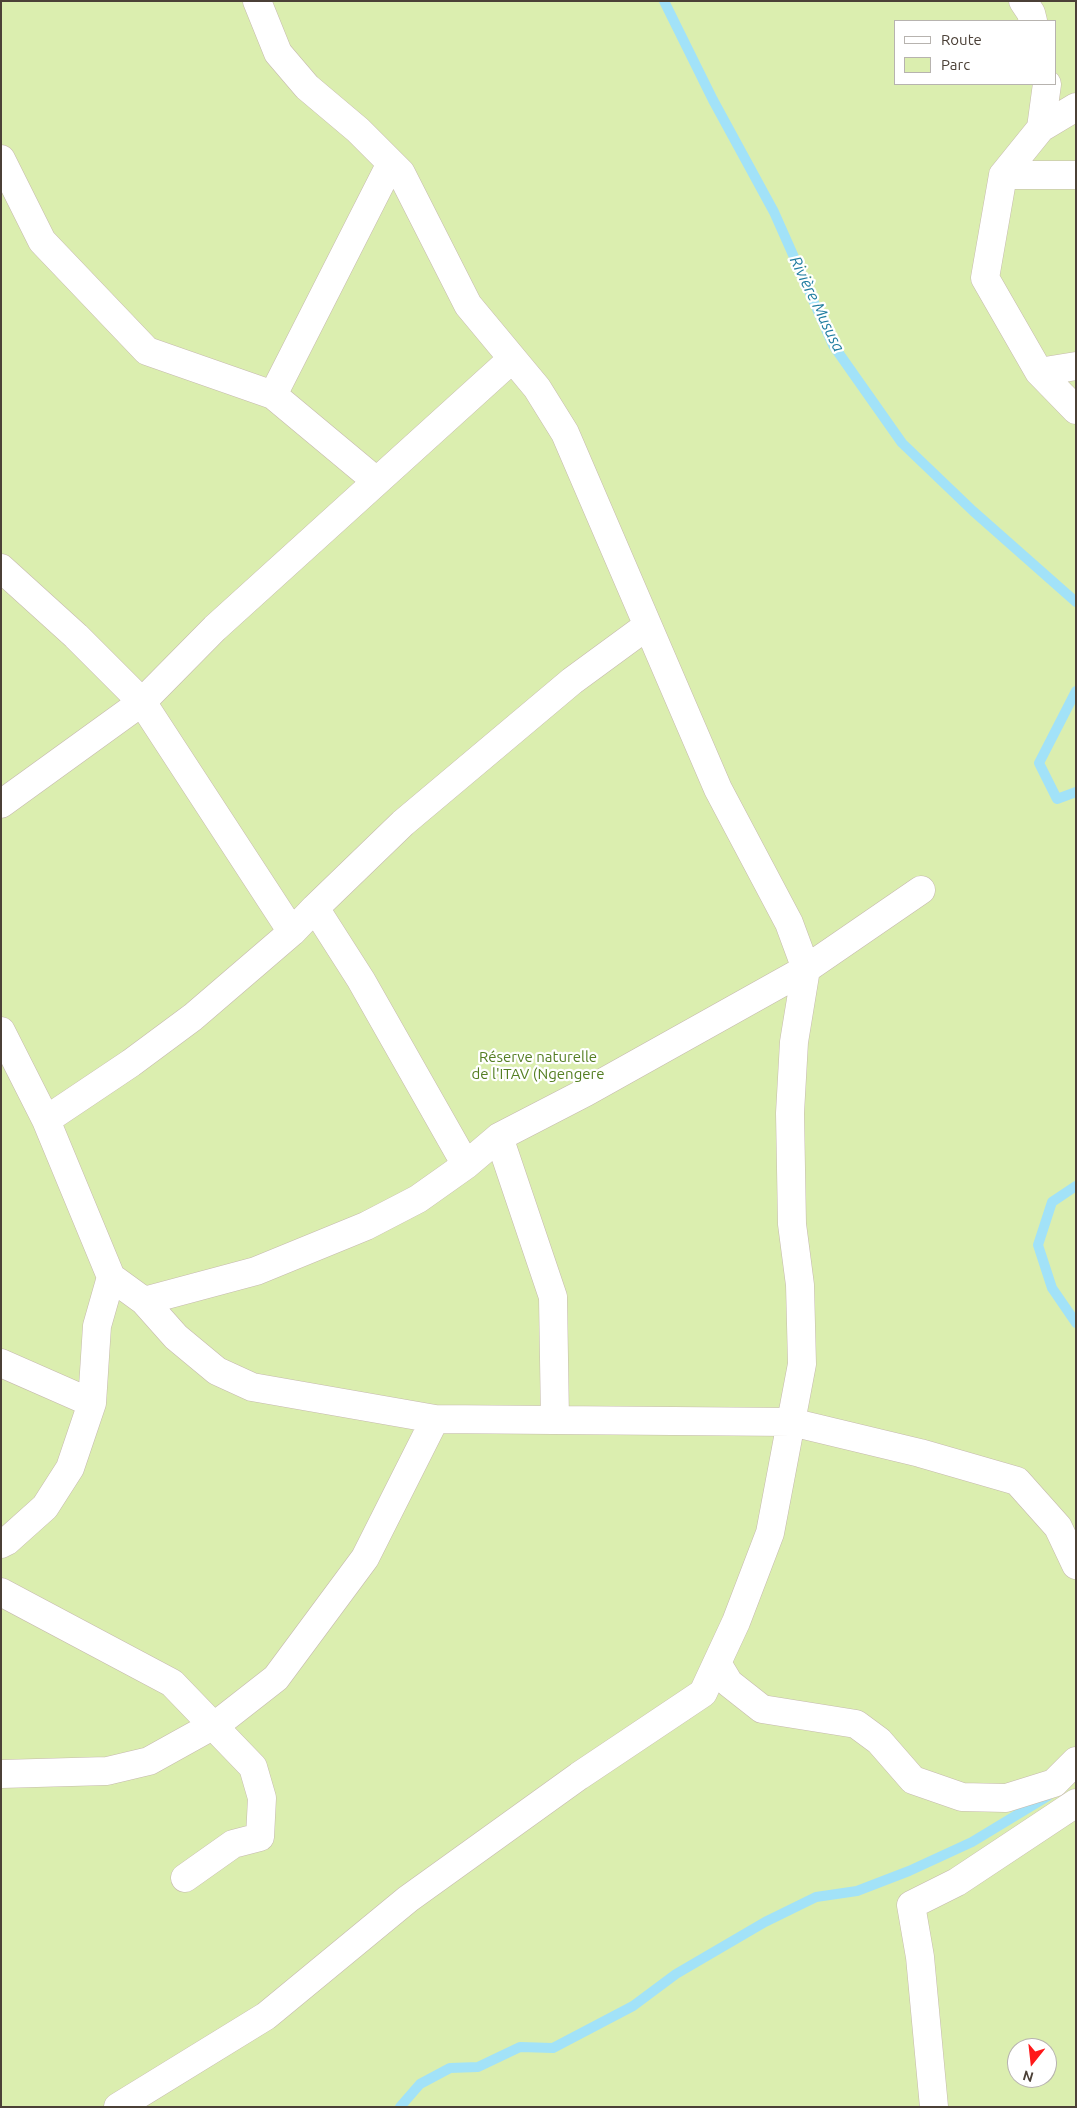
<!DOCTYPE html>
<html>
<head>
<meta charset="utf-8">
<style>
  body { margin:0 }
  #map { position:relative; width:1077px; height:2108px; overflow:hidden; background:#f6f1ea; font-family:Ubuntu,sans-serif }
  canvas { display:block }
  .frame { position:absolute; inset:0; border:2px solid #4b4037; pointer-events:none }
  .legend { position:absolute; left:894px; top:20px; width:162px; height:65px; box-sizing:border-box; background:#fff; border:1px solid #b7b3af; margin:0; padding:6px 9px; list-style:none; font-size:15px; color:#4b4037 }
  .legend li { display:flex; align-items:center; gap:10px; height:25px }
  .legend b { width:25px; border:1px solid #b7b3af }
  .north { position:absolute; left:1007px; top:2038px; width:50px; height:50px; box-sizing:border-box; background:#fff; border:1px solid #b7b3af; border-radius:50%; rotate:196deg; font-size:14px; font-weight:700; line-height:20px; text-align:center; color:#4b4037 }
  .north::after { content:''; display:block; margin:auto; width:18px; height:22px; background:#ff1819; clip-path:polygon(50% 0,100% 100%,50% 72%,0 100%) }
</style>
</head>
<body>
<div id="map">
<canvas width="1077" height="2108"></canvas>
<div class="frame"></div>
<ul class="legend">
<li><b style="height:6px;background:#fff"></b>Route</li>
<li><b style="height:14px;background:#dbeeaf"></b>Parc</li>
</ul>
<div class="north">N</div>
</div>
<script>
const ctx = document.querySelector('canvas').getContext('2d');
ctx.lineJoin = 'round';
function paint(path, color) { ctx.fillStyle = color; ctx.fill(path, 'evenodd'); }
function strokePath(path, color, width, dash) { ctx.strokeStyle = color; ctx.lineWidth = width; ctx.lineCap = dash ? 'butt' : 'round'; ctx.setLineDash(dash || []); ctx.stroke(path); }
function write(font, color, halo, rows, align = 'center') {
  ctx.font = font + ' Ubuntu,sans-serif'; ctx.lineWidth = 4.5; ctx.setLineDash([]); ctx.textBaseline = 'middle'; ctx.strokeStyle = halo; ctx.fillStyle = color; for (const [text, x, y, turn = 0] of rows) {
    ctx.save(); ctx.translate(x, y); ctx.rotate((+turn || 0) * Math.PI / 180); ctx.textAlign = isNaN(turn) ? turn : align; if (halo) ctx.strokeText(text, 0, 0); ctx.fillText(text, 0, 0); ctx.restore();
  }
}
const green = new Path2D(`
  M1 1H1076V2107H1ZM896 21H1056V84H896ZM1017 2048H1047V2078H1017Z`);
const stream = new Path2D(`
  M664 1 713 100 774 212 833 345 902 443 973 511 1076 602
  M1076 691 1039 763 1057 799 1076 792
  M1076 1186 1052 1202 1038 1245 1052 1288 1076 1323
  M400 2107 420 2084 450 2068 478 2067 520 2047 553 2048 633 2006 676 1974 765 1922 816 1897 857 1891 909 1871 972 1842 1048 1796`);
const minor = new Path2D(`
  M257 1 278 53 307 87 358 130 401 173 468 305 537 388 565 433 718 789 789 923 806 969 921 890
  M1023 1 1031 13 1033 21
  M1047 84 1041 128 1003 175 985 278 1039 372 1076 410
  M1041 128 1076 107
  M1 159 42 241 147 351 273 395 375 480
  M1003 175H1076
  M1039 372 1076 366
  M273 395 391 163
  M1 568 76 636 142 702 292 932
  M1 804 142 702 215 628 512 359
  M315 908 403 823 572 681 647 626
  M1 1031 46 1120 111 1277 97 1326 92 1403 70 1468 45 1507 7 1541 1 1544
  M46 1120 131 1063 193 1017 292 932 315 908 361 980 466 1165
  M499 1137 553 1297 555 1420
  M111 1277 144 1301 176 1337 217 1371 252 1387 435 1419 791 1422 770 1533 736 1622 703 1693 579 1776 408 1899 266 2016 118 2107
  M144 1301 256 1271 366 1226 418 1199 466 1165 499 1137 586 1092 806 969 794 1042 790 1113 792 1224 800 1285 802 1364 791 1422 920 1453 1017 1481 1058 1527 1076 1565
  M1 1363 92 1403
  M1 1592 172 1683 253 1767 262 1798 260 1837 233 1844 185 1878
  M717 1663 729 1683 762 1709 856 1724 879 1741 913 1780 962 1797 1006 1798 1054 1783 1076 1761
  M1 1774 107 1771 149 1761 221 1721 276 1678 365 1558 435 1419
  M934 2107 920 1957 911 1905 957 1882 1076 1803`);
const parkNames = [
  ["Réserve naturelle",538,1057],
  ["de l'ITAV (Ngengere",538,1074]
];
const waterNames = [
  ["Rivière Mususa",817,304,64]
];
paint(green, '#dbeeaf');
strokePath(stream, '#a2e2f8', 10);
strokePath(minor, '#c6baae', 29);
strokePath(minor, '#fff', 28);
write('15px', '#547e22', '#fff', parkNames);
write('italic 16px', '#207da0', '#fff', waterNames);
</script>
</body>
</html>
